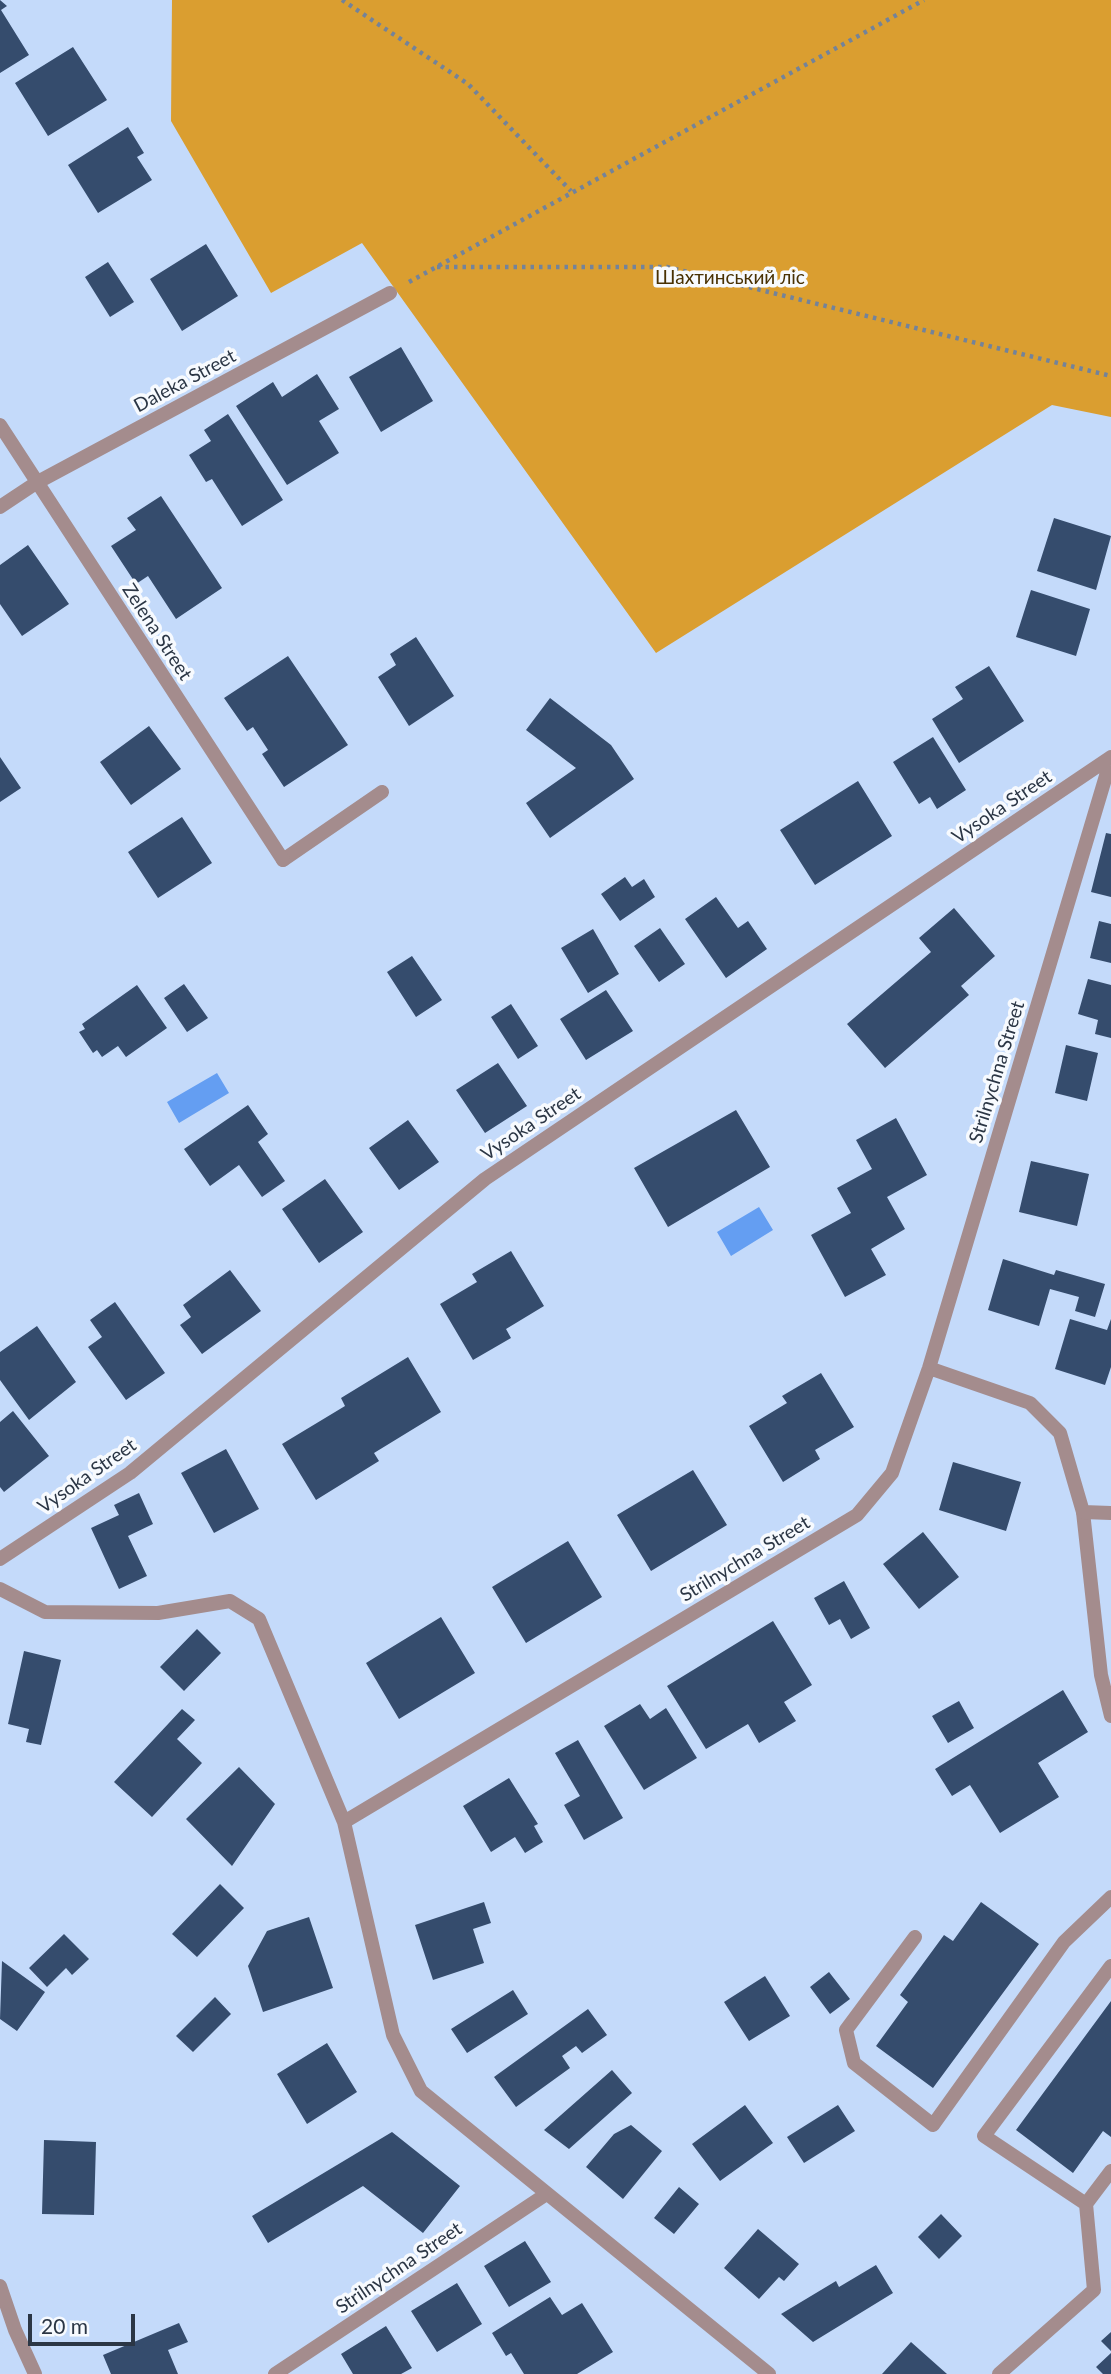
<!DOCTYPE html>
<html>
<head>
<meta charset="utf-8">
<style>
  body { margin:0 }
  #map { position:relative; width:1111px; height:2374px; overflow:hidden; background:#c4dafa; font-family:Lato,sans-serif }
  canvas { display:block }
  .scale { position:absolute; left:28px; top:2314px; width:107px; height:32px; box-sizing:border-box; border:4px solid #2b3645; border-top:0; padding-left:9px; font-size:21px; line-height:24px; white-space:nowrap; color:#2b3645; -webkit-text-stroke:5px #f7fafe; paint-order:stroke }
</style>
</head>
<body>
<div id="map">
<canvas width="1111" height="2374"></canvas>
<div class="scale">20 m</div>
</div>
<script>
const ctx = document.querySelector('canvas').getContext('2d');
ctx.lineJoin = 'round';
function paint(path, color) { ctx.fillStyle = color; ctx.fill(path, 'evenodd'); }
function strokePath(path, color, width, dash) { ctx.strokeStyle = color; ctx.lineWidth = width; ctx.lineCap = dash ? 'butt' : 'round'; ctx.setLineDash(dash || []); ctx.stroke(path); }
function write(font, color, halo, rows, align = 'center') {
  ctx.font = font + ' Lato,sans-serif'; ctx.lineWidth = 7; ctx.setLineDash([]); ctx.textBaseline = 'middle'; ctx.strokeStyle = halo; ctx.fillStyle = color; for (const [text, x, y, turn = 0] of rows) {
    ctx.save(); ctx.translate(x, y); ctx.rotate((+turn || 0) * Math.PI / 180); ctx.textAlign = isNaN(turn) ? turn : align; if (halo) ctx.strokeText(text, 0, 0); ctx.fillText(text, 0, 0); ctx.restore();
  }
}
const forest = new Path2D(`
  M172 0H1111V417L1052 405 656 653 362 243 271 293 171 121Z`);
const water = new Path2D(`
  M217 1073 229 1093 179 1123 167 1102Z
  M759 1207 773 1230 731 1256 717 1232Z`);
const building = new Path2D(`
  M0 0 7 6 1 10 29 55 0 73Z
  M73 47 107 100 48 136 15 83Z
  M128 127 144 153 137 157 152 180 98 213 68 165Z
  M206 244 238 296 182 331 150 279Z
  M108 262 134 302 110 317 85 277Z
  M401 347 433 401 381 432 349 377Z
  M317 374 339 409 319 421 339 453 287 485 236 406 273 382 282 397Z
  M228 414 283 500 242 526 212 479 206 482 189 455 211 441 204 430Z
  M161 496 222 588 176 619 148 576 136 584 111 546 136 530 127 518Z
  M1054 518 1111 536 1096 590 1037 571Z
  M28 545 69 604 22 636 0 604V565Z
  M1031 590 1090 609 1076 656 1016 637Z
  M416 637 454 696 409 726 378 677 396 665 390 654Z
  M288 656 348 745 284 787 262 754 268 750 253 727 247 731 224 698Z
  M989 666 1024 721 959 763 932 719 963 699 955 687Z
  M550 698 611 745 634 779 550 838 526 803 576 768 526 730Z
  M149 726 181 769 131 805 100 762Z
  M933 737 966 790 937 809 930 797 919 804 893 762Z
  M0 757 21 788 0 802Z
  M858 781 892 836 815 885 780 830Z
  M182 817 212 863 158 898 128 852Z
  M1106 833 1111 834V897L1091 892Z
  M625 877 632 887 644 879 655 897 620 921 601 894Z
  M716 897 738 928 748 921 767 949 726 978 685 919Z
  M954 908 995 956 961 986 969 995 885 1068 847 1024 931 952 919 938Z
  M1099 921 1111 924V963L1090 958Z
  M660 928 685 964 659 982 634 946Z
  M593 929 619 974 588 993 561 948Z
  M412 956 442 1000 416 1017 387 972Z
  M1088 979 1111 985V1038L1095 1034 1098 1020 1078 1014Z
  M184 984 208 1018 187 1032 164 998Z
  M137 985 167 1028 126 1057 118 1046 102 1057 97 1050 93 1053 79 1032 85 1029 82 1024Z
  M606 990 633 1031 586 1060 560 1019Z
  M511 1004 538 1046 518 1059 491 1017Z
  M1066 1045 1098 1053 1087 1101 1055 1093Z
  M498 1063 527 1106 485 1133 456 1090Z
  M248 1105 268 1134 258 1142 285 1181 262 1197 239 1165 210 1186 184 1149Z
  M736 1110 770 1167 668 1227 634 1168Z
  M896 1118 927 1175 887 1197 905 1229 871 1249 886 1275 845 1297 811 1235 851 1213 837 1188 872 1169 856 1140Z
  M408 1120 439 1162 399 1190 369 1148Z
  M1031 1161 1089 1174 1077 1226 1019 1212Z
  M325 1179 363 1232 319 1263 282 1209Z
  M511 1251 544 1306 506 1329 511 1338 473 1360 440 1304 477 1282 472 1274Z
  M1003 1259 1054 1275 1056 1270 1105 1284 1095 1317 1075 1311 1079 1297 1050 1289 1039 1326 988 1310Z
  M230 1270 261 1311 202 1354 180 1325 191 1317 183 1305Z
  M115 1302 165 1373 126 1400 88 1347 102 1337 90 1320Z
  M1070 1319 1107 1330 1111 1319V1367L1105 1385 1055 1369Z
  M37 1326 76 1382 29 1420 0 1380V1352Z
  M408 1357 441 1412 374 1453 379 1461 316 1500 282 1444 345 1406 341 1398Z
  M821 1373 854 1427 815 1450 820 1459 783 1482 749 1426 787 1403 782 1396Z
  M13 1411 49 1456 4 1492 0 1487V1422Z
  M226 1449 259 1509 214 1533 181 1473Z
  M953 1462 1021 1482 1006 1531 939 1510Z
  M693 1470 727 1525 651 1571 617 1515Z
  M139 1493 153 1524 128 1536 147 1576 119 1589 91 1528 119 1515 114 1505Z
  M923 1532 959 1577 919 1609 883 1564Z
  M568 1541 602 1597 526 1643 492 1587Z
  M844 1581 870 1628 851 1639 840 1619 829 1625 814 1598Z
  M441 1617 475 1673 399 1719 366 1663Z
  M773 1621 812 1685 784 1702 796 1721 759 1743 748 1724 706 1749 667 1686Z
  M197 1629 221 1653 184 1691 160 1667Z
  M24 1651 61 1660 41 1745 26 1742 29 1729 8 1724Z
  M1063 1690 1088 1732 1038 1763 1059 1797 1000 1833 970 1785 952 1796 935 1769Z
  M959 1701 974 1728 948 1743 932 1716Z
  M640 1704 650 1719 666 1708 697 1758 644 1790 604 1726Z
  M182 1709 195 1720 177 1739 202 1763 152 1817 114 1782Z
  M578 1740 623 1818 584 1840 564 1805 580 1796 555 1753Z
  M239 1767 275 1804 232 1866 186 1819Z
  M509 1778 538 1824 534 1826 543 1842 525 1853 515 1837 491 1852 463 1806Z
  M220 1884 244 1908 197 1957 172 1934Z
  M484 1902 491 1923 473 1929 484 1963 433 1980 415 1925Z
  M981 1902 1039 1944 933 2088 876 2046 908 2002 900 1995 944 1935 953 1941Z
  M309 1917 333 1988 263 2012 248 1966 267 1931Z
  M64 1934 89 1959 72 1975 66 1968 47 1987 29 1968Z
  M2 1961 45 1992 17 2031 0 2019Z
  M829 1972 850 1999 830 2014 810 1987Z
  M765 1976 790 2016 749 2041 724 2002Z
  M513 1990 528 2014 467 2053 451 2029Z
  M215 1997 231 2014 193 2052 176 2036Z
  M1111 2001V2137L1103 2131 1073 2173 1016 2130Z
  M588 2009 607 2035 582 2053 576 2046 562 2056 570 2068 516 2107 494 2077Z
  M327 2043 357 2092 307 2124 277 2074Z
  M612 2070 632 2093 569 2149 544 2130Z
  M745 2105 773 2143 720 2181 692 2144Z
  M838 2105 855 2131 804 2163 787 2137Z
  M631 2125 662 2151 623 2199 586 2167 614 2134Z
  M392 2132 460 2186 423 2233 363 2186 268 2243 252 2216Z
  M44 2140 96 2142 94 2215 42 2214Z
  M679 2187 699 2204 674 2234 654 2218Z
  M941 2214 962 2236 939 2259 918 2237Z
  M758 2229 799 2264 784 2281 779 2277 759 2299 724 2268Z
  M525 2241 551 2282 509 2307 484 2266Z
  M876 2265 893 2293 813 2342 781 2314 836 2281 839 2287Z
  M457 2283 482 2324 437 2352 411 2311Z
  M550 2297 562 2315 582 2303 613 2352 577 2374H524L511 2353 506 2356 492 2333Z
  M179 2323 188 2342 168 2350 178 2374H111L103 2355Z
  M386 2326 412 2368 401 2374H353L341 2354Z
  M1111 2332V2351L1101 2341Z
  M911 2342 947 2374H882Z
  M1111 2353V2374H1103L1096 2367Z`);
const path = new Path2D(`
  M342 0 468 84 571 191
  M437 267H667L1111 376
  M409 282 924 0`);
const lane = new Path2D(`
  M283 860 382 792
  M1083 1512 1101 1675 1111 1716
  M915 1937 846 2030 854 2063 933 2125 1064 1942 1111 1897
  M1086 2204 984 2136 1111 1966
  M999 2374 1094 2290 1086 2204 1111 2171`);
const street = new Path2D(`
  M0 425 283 860
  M0 507 36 483 390 293
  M929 1368 1030 1403 1060 1433 1083 1512 1111 1513
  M0 1559 130 1473 485 1179 1111 757
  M0 1589 45 1612 158 1613 230 1601 259 1619 344 1822
  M0 2286 15 2330 35 2374
  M275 2374 545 2195
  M769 2374 421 2091 393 2035 344 1822 857 1515 892 1473 929 1368 1111 759`);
const parkNames = [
  ["Шахтинський ліс",730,278]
];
const streetNames = [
  ["Daleka Street",185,381,-28],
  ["Zelena Street",157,632,57],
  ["Vysoka Street",1002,807,-34],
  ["Strilnychna Street",997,1072,-73],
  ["Vysoka Street",531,1124,-34],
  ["Vysoka Street",87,1476,-35],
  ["Strilnychna Street",745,1559,-31],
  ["Strilnychna Street",399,2268,-34]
];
paint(forest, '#da9e30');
paint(water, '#649ef2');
paint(building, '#354c6d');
strokePath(path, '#73839a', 4.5, [3.5, 5]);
strokePath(lane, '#a48c8d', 14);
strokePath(street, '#a48c8d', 14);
write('19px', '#493103', '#f7fafe', parkNames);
write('19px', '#2b3645', '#f7fafe', streetNames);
</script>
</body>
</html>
